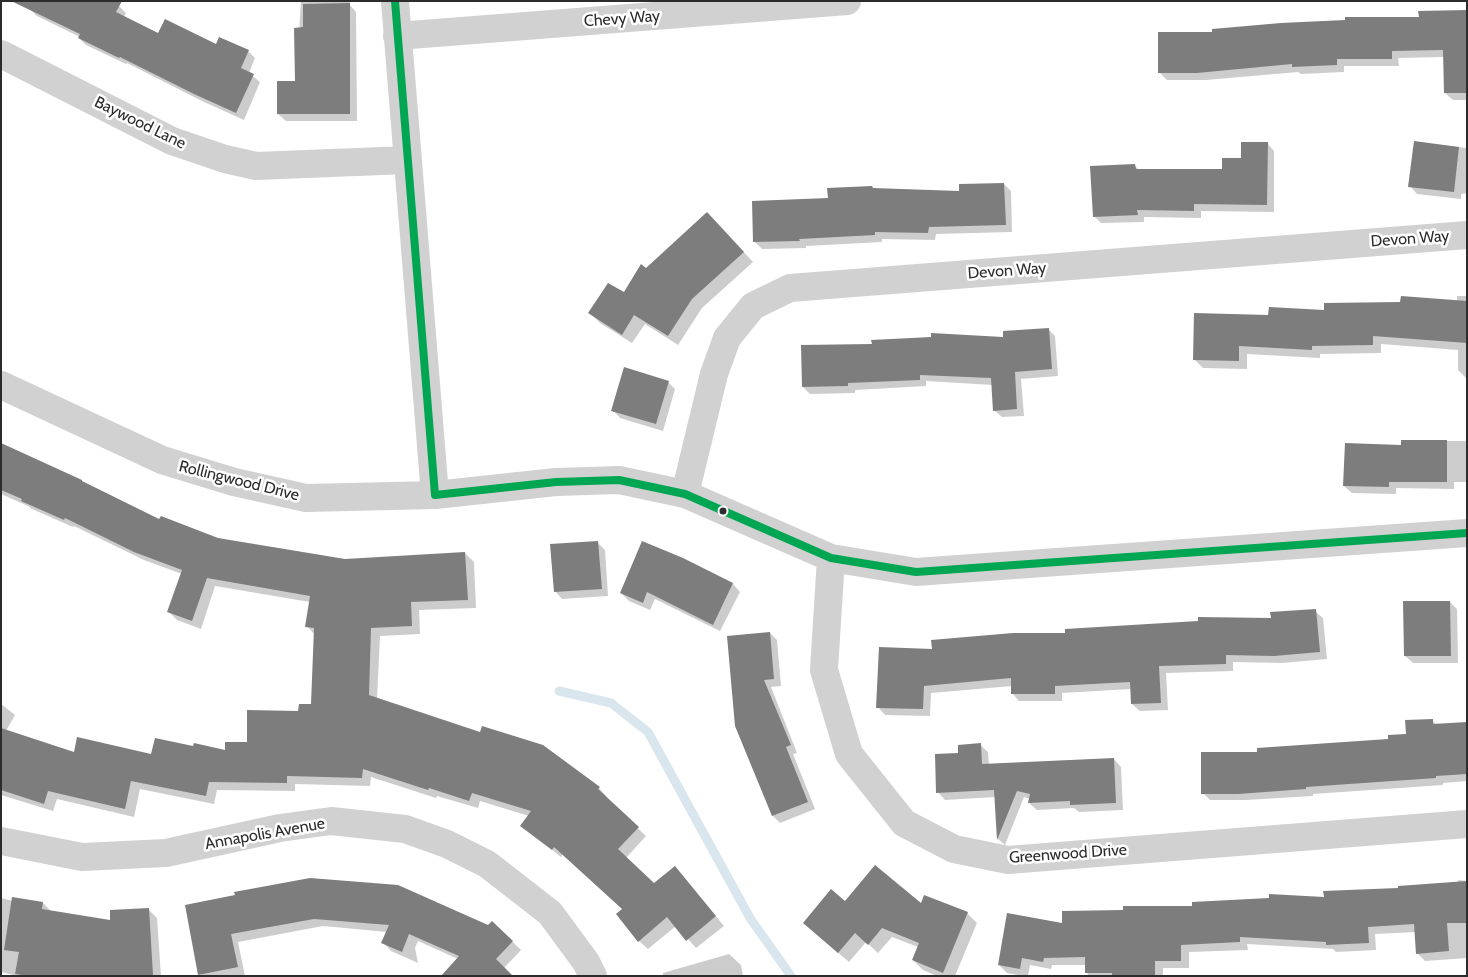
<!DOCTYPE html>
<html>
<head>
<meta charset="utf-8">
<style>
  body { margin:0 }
  #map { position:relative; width:1468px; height:977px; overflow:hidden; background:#fff; font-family:Cabin,sans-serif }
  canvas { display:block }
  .frame { position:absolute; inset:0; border:2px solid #2c2c2c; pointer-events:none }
</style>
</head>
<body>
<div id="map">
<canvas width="1468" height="977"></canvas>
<div class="frame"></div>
</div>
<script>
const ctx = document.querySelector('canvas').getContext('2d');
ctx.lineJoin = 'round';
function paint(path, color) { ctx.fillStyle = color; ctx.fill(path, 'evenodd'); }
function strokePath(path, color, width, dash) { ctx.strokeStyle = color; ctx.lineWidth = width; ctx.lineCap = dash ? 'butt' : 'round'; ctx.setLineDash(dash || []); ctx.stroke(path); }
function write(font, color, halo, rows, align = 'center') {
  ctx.font = font + ' Cabin,sans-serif'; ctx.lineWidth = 5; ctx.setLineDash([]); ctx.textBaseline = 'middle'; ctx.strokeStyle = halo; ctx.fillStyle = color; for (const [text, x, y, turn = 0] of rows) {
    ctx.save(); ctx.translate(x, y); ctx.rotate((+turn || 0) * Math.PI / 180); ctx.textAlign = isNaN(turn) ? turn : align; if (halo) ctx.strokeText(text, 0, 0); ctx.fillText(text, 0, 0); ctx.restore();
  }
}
const shadow = new Path2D(`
  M301 1H350V5L356 12 357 121H286L278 114 296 82Z
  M119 6 126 13 124 17 159 35 248 51 255 58 249 73 260 82 244 120 202 101 127 63 126 64 86 45 79 38 80 37 37 16 30 9Z
  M1467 11V100H1453L1445 93 1444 57 1398 58 1399 66H1344V72L1301 74 1298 72 1206 80H1167L1159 72 1214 33 1420 18Z
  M1415 142 1467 148V193L1461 194V199L1417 194 1410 186Z
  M1267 143 1274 151V212L1201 211V218L1144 217V222L1101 223 1094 216 1135 166 1139 170H1223Z
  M1004 184 1011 191 1012 232 936 234 935 240 882 239V242L806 246V248L762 249 754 241 829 199 874 189 960 192Z
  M717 223 753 262 702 308 678 345 645 324 632 343 600 323 590 313 624 294 646 269Z
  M1457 296H1467V379L1458 370V350L1381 344V353L1320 354V358L1247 354V369L1203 368 1194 359 1269 316 1457 301Z
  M1048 329 1055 336 1058 376 1021 379 1024 416 1002 417 994 410 993 385 926 381V386L855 390V393L810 394 803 387 873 345 1005 338Z
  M668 382 675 389 663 431 620 418 613 410Z
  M1403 441H1467V482H1454V489L1396 488V494L1352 493 1344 486 1403 447Z
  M1 445 160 521 218 539 345 561 465 553 474 562 476 608 419 610 420 634 380 636 377 699 599 788 607 797 606 798 646 836 626 858 654 884 675 867 724 926 696 948 676 926 648 949 639 941 624 909 563 854 561 857 522 825 529 816 480 801 478 808 437 796 436 798 371 777 370 786 295 784V791L217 790 214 804 140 789 134 817 57 799 53 811 1 795V704L15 715 6 731 75 753 152 755 194 748 227 751 248 743 312 705 315 635 307 626 310 602 215 586 201 629 177 620 169 612 182 574 144 560 74 526 73 527 32 509 28 506 1 494Z
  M643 542 733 584 740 592 720 631 655 599 650 610 629 601 621 593Z
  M598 543 605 550 608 596 562 599 555 591Z
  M1450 602 1457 609 1458 663H1413L1405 656Z
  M1315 611 1323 618 1327 659 1282 663 1233 662V671L1166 673 1168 710 1140 711 1132 704 1131 689 1062 693V701H1019L1012 693V686L931 693 930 716 885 715 878 707 933 650 1067 634 1272 619Z
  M770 633 777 640 781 686 771 687 797 753 793 754 815 809 780 823 773 816 736 726Z
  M1432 720 1437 725 1467 724V781L1443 783V785L1313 794V796L1246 800H1210L1203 793 1259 753 1389 740 1407 735Z
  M980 745 988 752 989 765 1114 759 1121 767 1123 810 1079 812 1074 808 1037 810 1029 803 1030 799 1024 797 1005 845 998 839 996 797 945 800 938 792 960 754Z
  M1458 880 1467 881V958L1425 961 1417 953 1416 932 1375 934 1376 950 1336 952 1333 949 1247 944 1248 950 1189 952V968H1163V976H1089L1087 973 1086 965H1052L1051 969 1030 965 1028 976H1023L1007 973 999 965 1064 924 1193 907 1325 898 1458 883Z
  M1 898 13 901 43 903 51 911 112 922 148 909 157 918 161 976H17L1 972Z
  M845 903 967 913 977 923 955 976H937L923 970 913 960 918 947 892 937 878 953 866 942 849 962 814 932Z
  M186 906 488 926 492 922 521 950 504 968 458 959 418 941 415 948 418 963 391 951 383 942 387 932 323 926 238 942 245 976H201Z
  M729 954 741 965 743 976H663V973Z`);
const stream = new Path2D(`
  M559 691 611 703 648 732 750 918 791 976`);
const building = new Path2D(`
  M11 1H122L116 12 158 33 165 19 216 44 219 37 249 50 241 68 254 74 236 113 194 94 120 57 119 58 78 38 80 34Z
  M350 3V114H277V81H295L294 28 303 27V4Z
  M1467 10V93H1444L1443 50 1392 51V59H1337V65L1292 67V64L1197 73H1158V32H1212V29L1281 23 1345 20V17H1419L1418 11Z
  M1414 141 1459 147 1454 192 1408 187Z
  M1241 142H1268L1267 205 1194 204V211L1137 210 1138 215 1093 217 1090 166 1135 164 1136 169H1222V158H1241Z
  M1004 183 1006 225 929 227 928 233 875 232V235L799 239 800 241 753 242 752 201 828 198 827 188 872 186 873 188 959 191V184Z
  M707 212 744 252 692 299 668 336 634 315 622 335 588 313 608 283 624 292 641 264 646 268Z
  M1401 296 1467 301V343L1373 336V345L1312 346V350L1239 346V361L1193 360 1194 313 1268 315 1269 307 1324 310V303L1400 302Z
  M1049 328 1052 369 1015 372 1017 409 993 411 991 378 920 375V380L848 383V386L802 387 801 345 872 344 871 340 931 337V333L1003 337V331Z
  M624 367 669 381 656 424 611 411Z
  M1401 440H1447V482H1389V487L1343 486 1345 443 1401 445Z
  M1 443 82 480V481L159 519 161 516 218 538 345 559 465 552 468 600 411 602 412 626 371 628 369 695 480 732 482 726 543 745 600 787 598 789 639 827 618 849 654 883 675 866 716 916 686 941 667 917 638 942 616 914 622 909 554 847 552 850 520 826 531 811 472 793 469 801 429 788 428 790 363 769 362 778 287 776V783L209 782 206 796 131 781 125 809 48 791 44 804 1 790V728L74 752 77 737 151 754 155 738 193 746 194 743 225 750V742H247V710L298 711 299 704H311L314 628 305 627 310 596 207 578 192 621 167 612 182 570 134 552 65 518 64 520 21 501 22 499 1 490Z
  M598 541 602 589 554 592 550 544Z
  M642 541 683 558 733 583 713 625 647 592 643 603 620 593Z
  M1403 601H1450L1451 656H1404Z
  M1316 609 1320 652 1274 656 1226 655V664L1159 666 1161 703 1131 704 1130 682 1055 686V694H1011V678L924 686 923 709 876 708 879 647 932 649 931 640 1013 633H1065V629L1198 621V617L1271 618 1270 612Z
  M770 632 774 679 764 680 791 745 786 747 808 802 772 816 735 726 727 636Z
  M1433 719V724L1467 722V774L1436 776V778L1306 787V789L1238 794H1201V752H1257V748L1388 739V735L1406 734 1405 720Z
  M981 743 982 764 1114 758 1116 803 1070 805V801L1028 803 1030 794 1017 791 997 840 994 790 936 793 935 754 958 753V745Z
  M875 865 921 903 924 895 968 912 943 973 912 960 919 943 882 928 868 945 855 933 838 953 803 923 831 889 845 901Z
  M310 878 398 885 488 925 492 921 513 941 496 959 513 976H441L459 956 409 934 402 952 381 943 389 925 314 919 231 934 238 967 198 975 185 905 235 895 234 892Z
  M1467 881V923H1447L1449 951 1416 954 1414 924 1368 927 1369 943 1326 945V942L1240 937V942L1181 945V961H1155V976H1112V973H1085V957L1044 958 1043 962 1022 958 1020 969 998 965 1007 913 1062 923V911L1123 910V906H1192V902L1269 898V894L1324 897 1323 891 1398 888V886Z
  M12 897 43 902 42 909 110 920V910L149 908 153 975 29 976 15 974 19 952 4 950Z`);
const minor = new Path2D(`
  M395 1 435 495
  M397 36 847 1
  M1 54 172 141 225 159 256 166 407 160
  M1 385 162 460 234 482 306 498 435 495 556 482 619 480 685 494 831 558 916 572 1467 533
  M685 494 714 374 727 338 753 306 790 288 1467 235
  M831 558 824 670 849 754 904 823 954 849 1008 860 1467 824
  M1 841 82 857 166 853 280 828 331 821 405 829 447 844 487 864 550 913 586 962 593 976`);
const bus1 = new Path2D(`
  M395 1 435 495
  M435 495 556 482 619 480 685 494 831 558 916 572 1467 533`);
const markers = [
  [723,511,4.5,"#2c2c2c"]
];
const streetNames = [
  ["Chevy Way",622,19,-4],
  ["Baywood Lane",140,123,26],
  ["Devon Way",1410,239,-4],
  ["Devon Way",1007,271,-4],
  ["Rollingwood Drive",239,481,14],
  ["Annapolis Avenue",265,834,-10],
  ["Greenwood Drive",1068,854,-4]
];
paint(shadow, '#0003');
strokePath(stream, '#d9e6ee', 9);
paint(building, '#7d7d7d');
strokePath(minor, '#d1d1d1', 28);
strokePath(bus1, '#00a651', 8);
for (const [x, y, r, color] of markers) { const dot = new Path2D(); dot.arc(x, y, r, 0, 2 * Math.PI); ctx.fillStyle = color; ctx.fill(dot); strokePath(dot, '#fff', 2); }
write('16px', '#2c2c2c', '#fff', streetNames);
</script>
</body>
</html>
